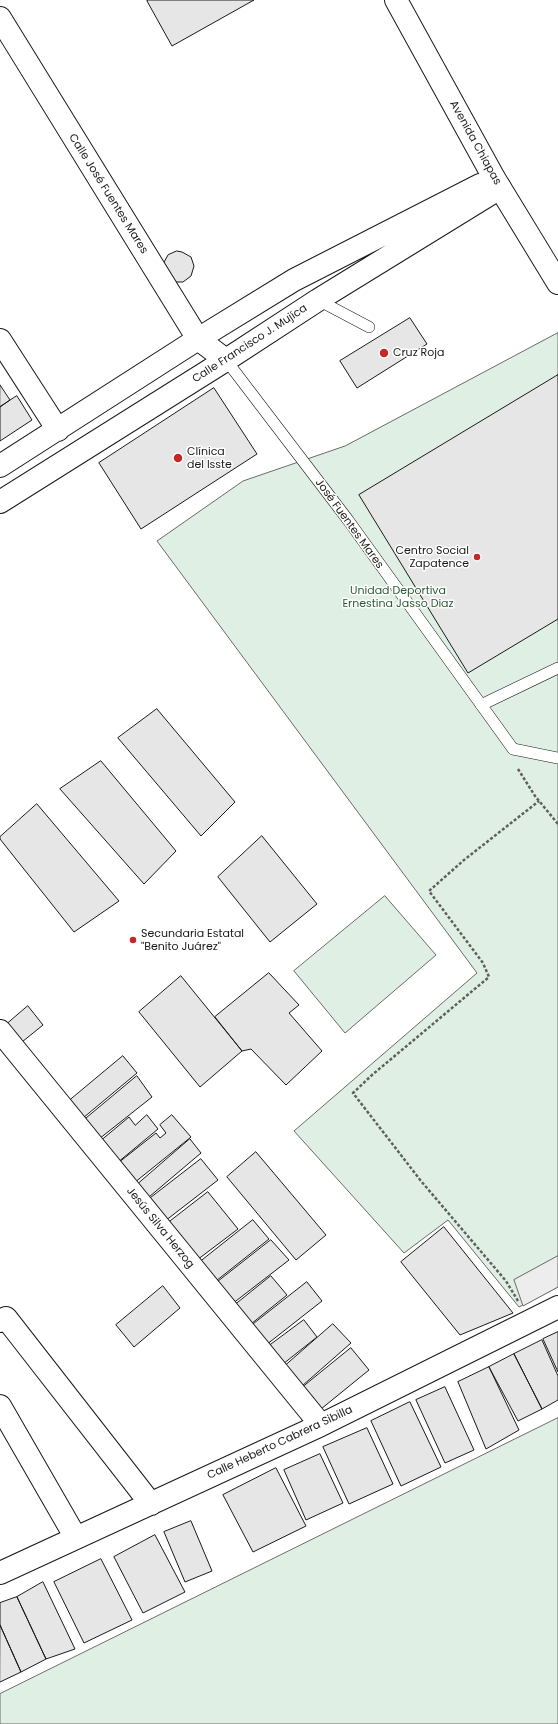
<!DOCTYPE html>
<html>
<head>
<meta charset="utf-8">
<style>
  body { margin:0 }
  canvas { display:block; background:#fff }
</style>
</head>
<body>
<canvas width="558" height="1724"></canvas>
<script>
const ctx = document.querySelector('canvas').getContext('2d');
ctx.lineJoin = 'round';
function paint(path, color) { ctx.fillStyle = color; ctx.fill(path, 'evenodd'); }
function strokePath(path, color, width, dash) { ctx.strokeStyle = color; ctx.lineWidth = width; ctx.lineCap = dash ? 'butt' : 'round'; ctx.setLineDash(dash || []); ctx.stroke(path); }
function write(font, color, halo, rows, align = 'center') {
  ctx.font = font + ' Poppins,sans-serif'; ctx.lineWidth = 3; ctx.setLineDash([]); ctx.textBaseline = 'middle'; ctx.strokeStyle = halo; ctx.fillStyle = color; for (const [text, x, y, turn = 0] of rows) {
    ctx.save(); ctx.translate(x, y); ctx.rotate((+turn || 0) * Math.PI / 180); ctx.textAlign = isNaN(turn) ? turn : align; if (halo) ctx.strokeText(text, 0, 0); ctx.fillText(text, 0, 0); ctx.restore();
  }
}
const green = new Path2D(`
  M558 333V1287L519 1307 448 1220 404 1253 294 1131 477 973 157 541 243 481 345 446Z
  M385 896 436 955 345 1033 294 971Z
  M558 1418V1724H0V1694Z`);
const parking = new Path2D(`
  M558 1256V1287L523 1306 514 1280Z`);
const building = new Path2D(`
  M149 0H254L172 46 147 1Z
  M177 251 182 252 191 257 194 266 191 276 183 282H177L173 281 163 264 168 255Z
  M410 318 427 344 357 388 340 361Z
  M558 375V619L468 673 359 495Z
  M0 385 10 400 0 407Z
  M214 388 257 454 141 529 99 463Z
  M17 396 32 420 0 441V407Z
  M157 709 235 802 201 836 118 738Z
  M101 761 176 851 144 884 60 789Z
  M37 804 119 901 74 932 0 839V837Z
  M262 836 317 904 270 942 218 877Z
  M269 973 299 1005 289 1013 322 1051 286 1085 251 1049 242 1051 215 1017Z
  M181 976 242 1051 200 1087 139 1012Z
  M28 1006 43 1025 22 1042 7 1024Z
  M123 1056 137 1073 83 1118 69 1101Z
  M137 1076 152 1097 99 1139 83 1121Z
  M147 1115 158 1129 117 1163 99 1142 129 1117 135 1125Z
  M172 1115 191 1137 134 1183 118 1163 156 1133 160 1138 166 1133 160 1125Z
  M190 1139 201 1153 149 1197 138 1184Z
  M256 1152 326 1235 296 1260 227 1177Z
  M201 1159 218 1180 165 1221 148 1200Z
  M208 1192 238 1229 197 1260 168 1223Z
  M253 1220 269 1239 216 1281 200 1262Z
  M444 1227 513 1313 460 1335 401 1262Z
  M271 1240 289 1260 232 1304 215 1284Z
  M271 1276 287 1295 251 1324 235 1305Z
  M307 1282 322 1301 266 1345 251 1326Z
  M163 1286 180 1308 134 1347 116 1325Z
  M304 1320 317 1337 283 1364 269 1346Z
  M333 1324 351 1343 302 1386 285 1366Z
  M558 1332V1372L543 1339Z
  M542 1340 558 1376V1400L542 1409 514 1354Z
  M351 1348 369 1370 321 1409 303 1387Z
  M514 1354 542 1409 518 1421 489 1367Z
  M489 1367 519 1430 486 1449 458 1382Z
  M445 1387 474 1450 445 1463 416 1400Z
  M410 1402 441 1467 401 1486 371 1421Z
  M367 1428 393 1484 349 1504 323 1447Z
  M320 1454 343 1503 306 1520 284 1470Z
  M276 1468 306 1526 253 1552 223 1495Z
  M191 1521 212 1571 185 1582 164 1532Z
  M155 1535 185 1592 143 1613 114 1557Z
  M101 1559 132 1620 84 1643 54 1582Z
  M43 1582 75 1649 46 1659 17 1597Z
  M17 1597 46 1659 21 1672 0 1625V1603Z
  M0 1625 21 1672 0 1682Z`);
const path = new Path2D(`
  M518 769 535 796 558 824
  M518 1301 506 1281 421 1181 353 1093 372 1075 489 977 483 963 429 891 464 860 539 801`);
const lane = new Path2D(`
  M318 300 369 327
  M226 360 348 520 513 749 558 758
  M481 705 558 668`);
const street = new Path2D(`
  M0 18 198 339 226 360
  M0 340 58 430
  M0 466 198 339 294 280 480 185
  M0 502 226 360 318 300 500 188
  M0 1031 321 1425
  M0 1321 6 1318 151 1504
  M0 1406 76 1538
  M0 1573 321 1425 558 1307`);
const secondary = new Path2D(`
  M396 0 494 178 558 283`);
const markers = [
  [384,353,5,"#c62828"],
  [178,458,5,"#c62828"],
  [477,557,4,"#c62828"],
  [133,940,4,"#c62828"]
];
const streetNames = [
  ["Avenida Chiapas",475,143,61],
  ["Calle José Fuentes Mares",108,194,58],
  ["Calle Francisco J. Mujíca",250,344,-33],
  ["José Fuentes Mares",349,524,54],
  ["Jesús Silva Herzog",160,1228,51],
  ["Calle Heberto Cabrera Sibilla",280,1443,-25]
];
const poiNames = [
  ["Cruz Roja",393,353],
  ["Clínica",187,452],
  ["del Isste",187,465],
  ["Centro Social",469,551,"right"],
  ["Zapatence",469,564,"right"],
  ["Secundaria Estatal",141,934],
  ["\"Benito Juárez\"",141,947]
];
const parkNames = [
  ["Unidad Deportiva",398,591],
  ["Ernestina Jasso Diaz",398,604]
];
paint(green, '#e0efe3');
strokePath(green, '#6a6a6a', 1);
paint(parking, '#ededed');
strokePath(parking, '#6a6a6a', 1);
paint(building, '#e6e6e6');
strokePath(building, '#1a1a1a', 1);
strokePath(lane, '#1a1a1a', 12);
strokePath(street, '#1a1a1a', 24);
strokePath(secondary, '#1a1a1a', 24);
strokePath(path, '#5f5f5f', 2.5, [3, 2]);
strokePath(lane, '#fff', 11);
strokePath(street, '#fff', 22);
strokePath(secondary, '#fff', 22);
for (const [x, y, r, color] of markers) { const dot = new Path2D(); dot.arc(x, y, r, 0, 2 * Math.PI); ctx.fillStyle = color; ctx.fill(dot); strokePath(dot, '#fff', 1.5); }
write('11px', '#1a1a1a', '#fff', streetNames);
write('11px', '#1a1a1a', '#fff', poiNames, 'left');
write('11px', '#2b5a34', '#fff', parkNames);
</script>
</body>
</html>
